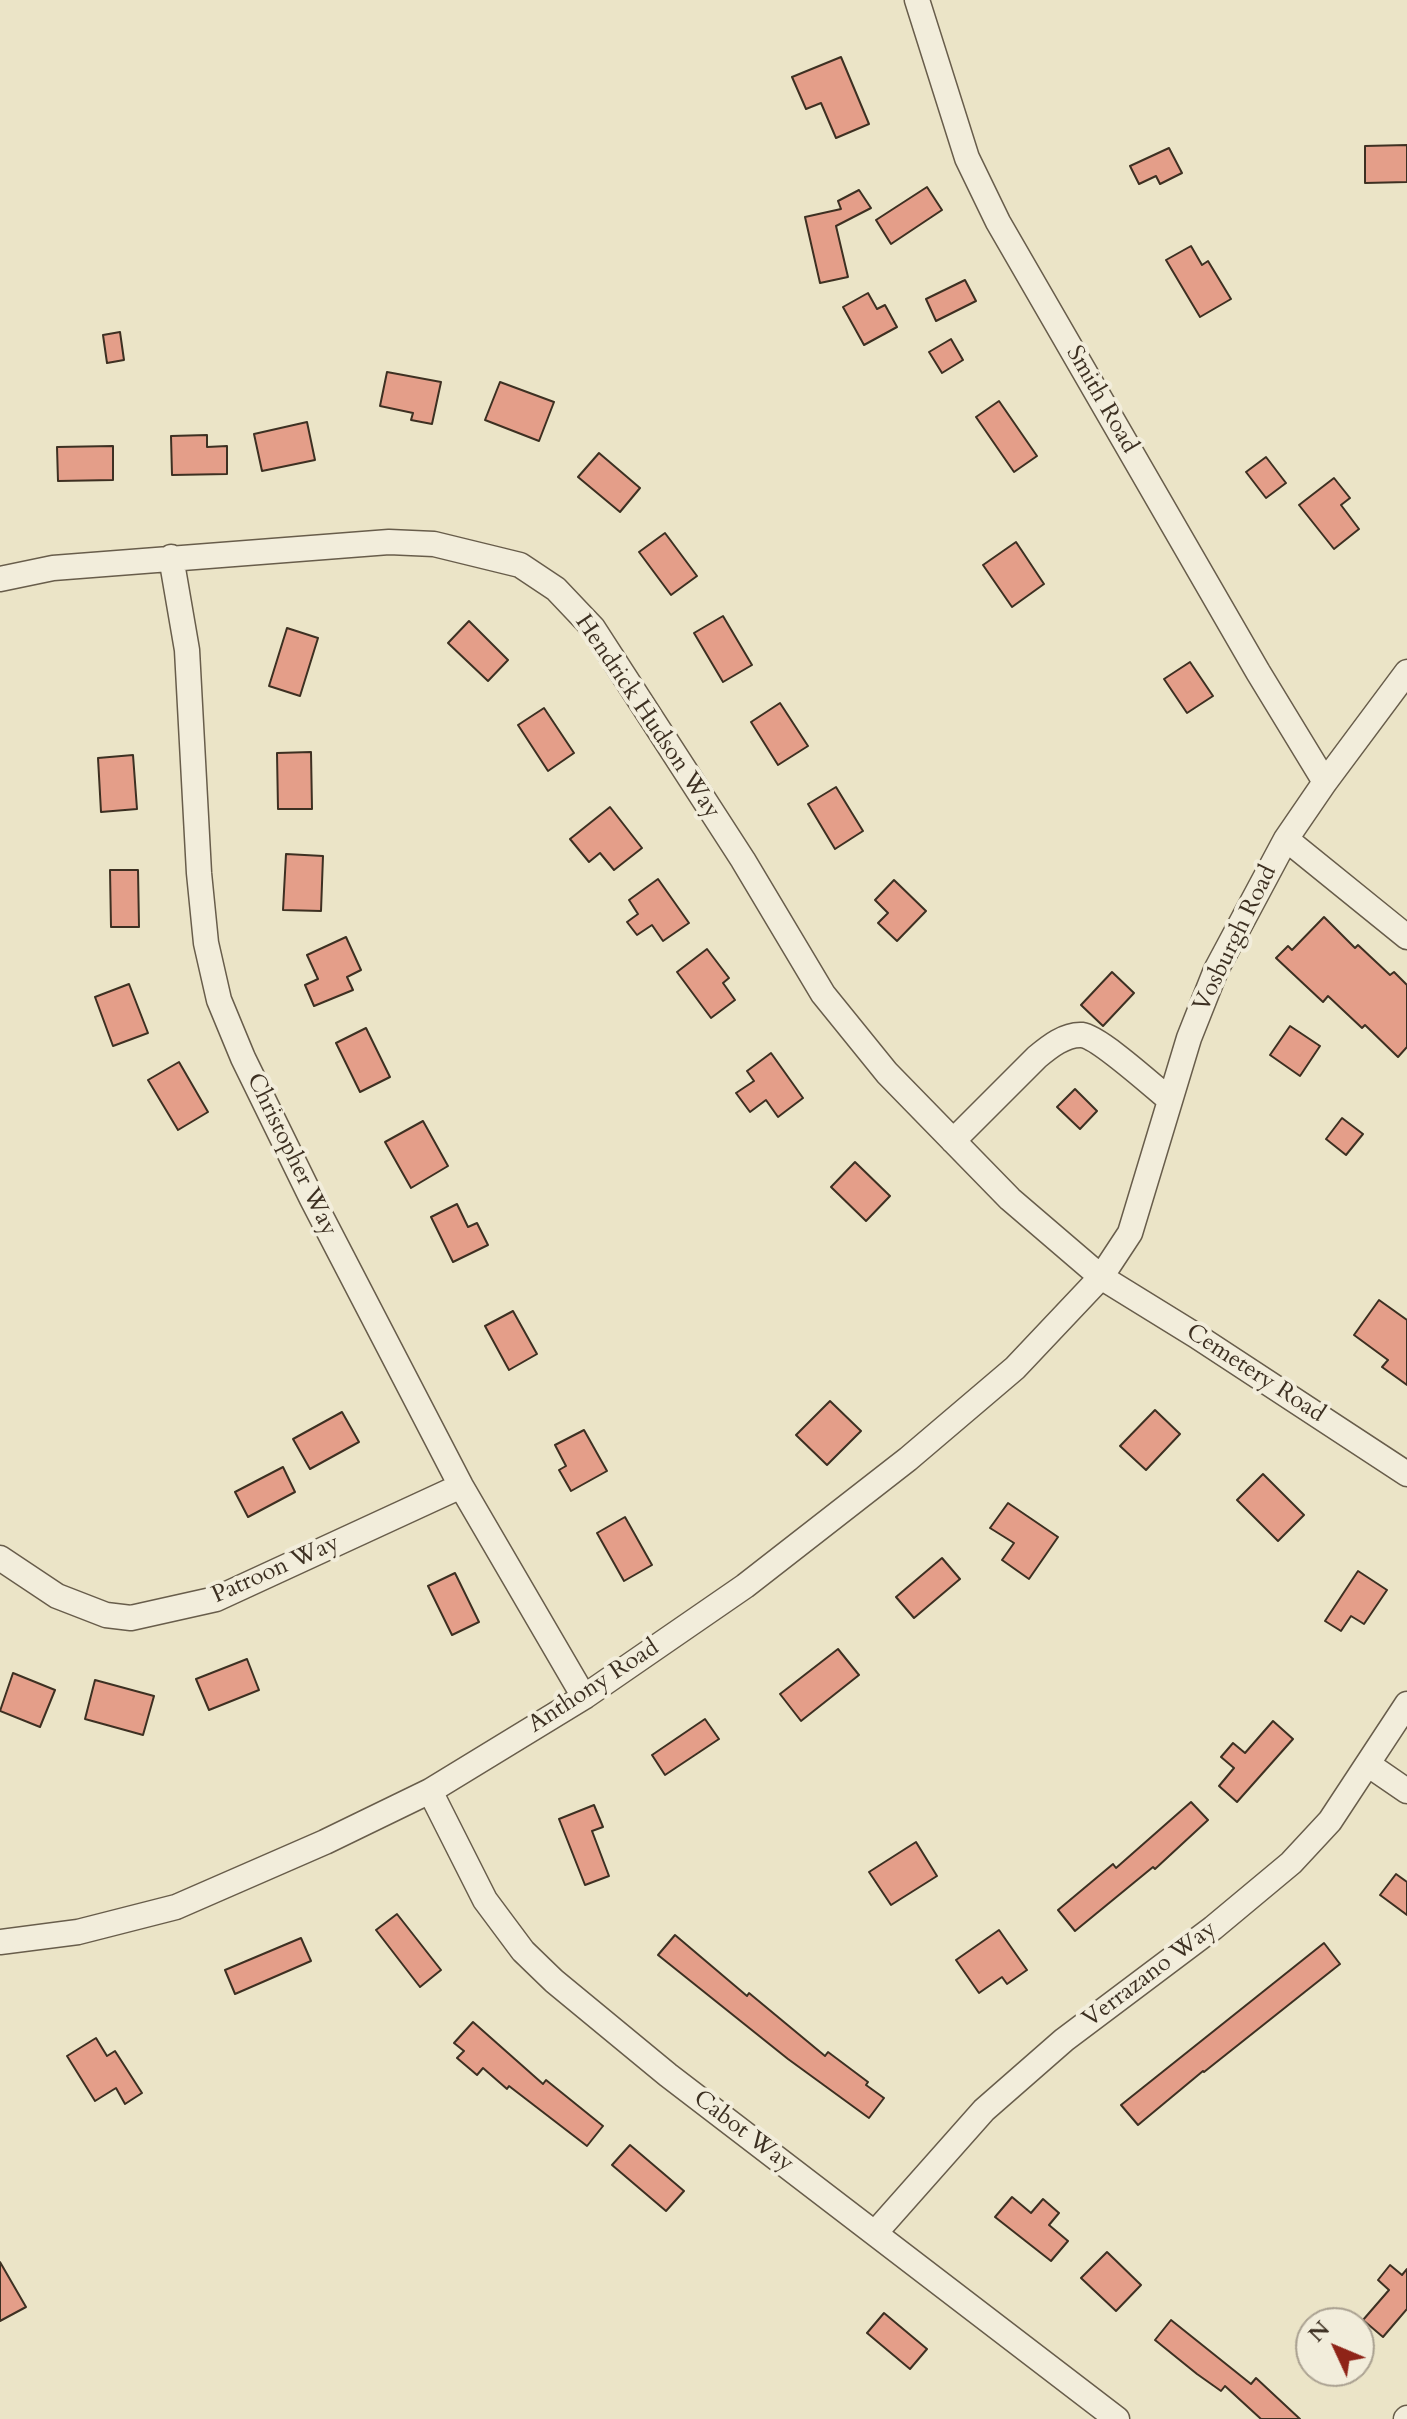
<!DOCTYPE html>
<html>
<head>
<meta charset="utf-8">
<style>
  body { margin:0 }
  #map { position:relative; width:1407px; height:2419px; overflow:hidden; background:#ebe4c7; font-family:Cardo,serif }
  canvas { display:block }
  .north { position:absolute; left:1295px; top:2307px; width:80px; height:80px; box-sizing:border-box; background:#f2eddb; border:2px solid #aaa191; border-radius:50%; rotate:314deg; font-size:22px; font-weight:700; line-height:32px; text-align:center; color:#3d3022 }
  .north::after { content:''; display:block; margin:auto; width:28px; height:36px; background:#8f2418; clip-path:polygon(50% 0,100% 100%,50% 72%,0 100%) }
</style>
</head>
<body>
<div id="map">
<canvas width="1407" height="2419"></canvas>
<div class="north">N</div>
</div>
<script>
const ctx = document.querySelector('canvas').getContext('2d');
ctx.lineJoin = 'round';
function paint(path, color) { ctx.fillStyle = color; ctx.fill(path, 'evenodd'); }
function strokePath(path, color, width, dash) { ctx.strokeStyle = color; ctx.lineWidth = width; ctx.lineCap = dash ? 'butt' : 'round'; ctx.setLineDash(dash || []); ctx.stroke(path); }
function write(font, color, halo, rows, align = 'center') {
  ctx.font = font + ' Cardo,serif'; ctx.lineWidth = 8; ctx.setLineDash([]); ctx.textBaseline = 'middle'; ctx.strokeStyle = halo; ctx.fillStyle = color; for (const [text, x, y, turn = 0] of rows) {
    ctx.save(); ctx.translate(x, y); ctx.rotate((+turn || 0) * Math.PI / 180); ctx.textAlign = isNaN(turn) ? turn : align; if (halo) ctx.strokeText(text, 0, 0); ctx.fillText(text, 0, 0); ctx.restore();
  }
}
const building = new Path2D(`
  M841 57 869 124 836 138 821 103 806 109 792 77Z
  M1407 145V182L1365 183V146Z
  M1169 148 1182 173 1160 184 1156 176 1139 184 1130 166Z
  M927 187 942 210 891 244 876 220Z
  M859 190 871 208 836 226 848 277 820 283 805 217 841 209 838 201Z
  M1191 246 1202 265 1208 261 1231 299 1200 317 1166 260Z
  M965 280 976 301 936 321 926 299Z
  M868 293 877 309 885 305 897 327 864 345 843 307Z
  M120 332 124 360 107 363 103 335Z
  M951 339 963 360 942 373 929 352Z
  M387 372 441 382 432 424 411 420 413 413 380 406Z
  M500 382 554 402 539 441 485 420Z
  M999 401 1037 456 1014 472 976 417Z
  M307 422 315 460 262 471 254 434Z
  M207 435V447L227 446V474L172 475 171 436Z
  M113 446V480L58 481 57 447Z
  M599 453 640 488 620 512 578 477Z
  M1266 457 1286 483 1266 498 1246 472Z
  M1334 478 1350 498 1341 505 1359 529 1334 549 1299 505Z
  M665 533 697 576 671 595 639 552Z
  M1016 542 1044 584 1012 607 983 565Z
  M723 616 752 665 723 682 694 633Z
  M469 621 508 660 488 681 448 643Z
  M287 628 318 638 300 696 269 686Z
  M1190 662 1213 696 1187 713 1164 679Z
  M780 703 808 746 778 765 751 722Z
  M544 708 574 753 548 771 518 725Z
  M311 752 312 809H278L277 753Z
  M133 755 137 809 101 812 98 758Z
  M836 787 863 831 835 849 808 804Z
  M610 807 642 848 614 870 600 853 589 862 570 839Z
  M286 854 323 856 321 911 283 910Z
  M110 870H138L139 927H111Z
  M658 879 689 923 663 941 652 925 637 935 627 922 638 914 629 900Z
  M894 880 926 911 897 941 878 923 888 913 875 900Z
  M1324 917 1355 948 1358 945 1390 975 1394 972 1407 985V1047L1398 1057 1365 1025 1362 1028 1328 996 1323 1002 1276 958 1288 946 1292 950Z
  M346 937 361 970 347 977 353 990 314 1006 305 985 318 979 307 955Z
  M707 949 729 978 723 983 735 1000 711 1018 677 972Z
  M1112 972 1134 993 1103 1026 1081 1005Z
  M129 984 148 1033 113 1046 95 997Z
  M1290 1026 1320 1046 1300 1076 1270 1055Z
  M366 1028 390 1077 360 1092 336 1043Z
  M771 1053 803 1098 778 1117 766 1100 750 1112 736 1093 754 1081 747 1071Z
  M179 1062 208 1112 178 1130 148 1080Z
  M1075 1089 1097 1111 1080 1129 1057 1107Z
  M1342 1118 1363 1134 1346 1155 1326 1139Z
  M423 1121 448 1166 411 1188 385 1142Z
  M855 1162 890 1196 866 1221 831 1187Z
  M457 1204 468 1227 477 1223 488 1245 453 1262 431 1217Z
  M1379 1300 1407 1320V1385L1382 1367 1388 1360 1354 1335Z
  M513 1311 537 1354 509 1370 485 1326Z
  M830 1401 861 1431 827 1465 796 1435Z
  M1155 1410 1180 1434 1146 1470 1120 1446Z
  M342 1412 359 1442 310 1469 293 1439Z
  M584 1430 607 1471 571 1491 559 1470 566 1466 555 1445Z
  M283 1467 295 1492 248 1517 235 1492Z
  M1263 1474 1304 1515 1278 1541 1237 1500Z
  M1008 1503 1058 1537 1029 1579 1002 1560 1014 1543 990 1528Z
  M625 1517 652 1565 624 1581 597 1533Z
  M942 1558 960 1579 914 1618 896 1597Z
  M1358 1571 1387 1590 1364 1624 1351 1616 1341 1631 1325 1621Z
  M455 1573 479 1622 452 1635 428 1586Z
  M838 1649 859 1675 801 1721 780 1694Z
  M247 1659 259 1690 209 1710 196 1679Z
  M13 1673 55 1690 40 1727 0 1711Z
  M95 1680 154 1696 143 1735 85 1719Z
  M705 1719 719 1739 665 1775 652 1755Z
  M1273 1721 1293 1739 1237 1802 1219 1786 1234 1768 1221 1757 1233 1743 1245 1753Z
  M1191 1802 1208 1820 1155 1869 1153 1867 1075 1931 1058 1910 1113 1864 1116 1868Z
  M594 1805 603 1827 592 1831 609 1876 585 1885 559 1819Z
  M916 1842 937 1876 891 1905 869 1872Z
  M1396 1874 1407 1882V1915L1380 1895Z
  M397 1914 441 1970 420 1987 376 1930Z
  M999 1930 1027 1970 1007 1984 1002 1977 979 1993 956 1960Z
  M675 1935 747 1996 749 1993 825 2056 828 2052 868 2082 866 2085 884 2098 869 2118 788 2059 658 1955Z
  M301 1938 311 1961 235 1994 225 1970Z
  M1324 1943 1340 1964 1204 2072 1203 2071 1138 2125 1121 2105Z
  M473 2022 543 2084 546 2080 603 2126 587 2146 509 2086 507 2089 483 2068 477 2075 457 2058 464 2051 454 2043Z
  M96 2038 107 2056 115 2051 142 2093 125 2104 116 2088 95 2101 67 2056Z
  M630 2145 684 2191 666 2211 612 2165Z
  M1012 2197 1031 2213 1043 2199 1059 2213 1049 2225 1068 2241 1051 2261 995 2217Z
  M1107 2252 1141 2285 1116 2311 1081 2278Z
  M0 2262 26 2307 0 2321Z
  M1390 2265 1402 2275 1407 2269V2309L1383 2337 1363 2320 1389 2290 1378 2280Z
  M884 2313 927 2349 910 2369 867 2333Z
  M1171 2320 1251 2384 1256 2378 1300 2419H1261L1225 2386 1221 2391 1197 2374 1155 2340Z`);
const minor = new Path2D(`
  M917 0 967 158 998 222 1258 672 1325 782
  M171 557 187 650 199 873 206 943 219 1000 243 1058 312 1199 461 1486 584 1697
  M0 579 53 568 389 542 434 544 520 565 556 589 593 628 743 860 823 994 887 1073 1010 1199 1101 1277 1195 1335 1407 1474
  M1286 839 1407 937
  M953 1141 1037 1057C1049 1047 1065 1034 1082 1035 1099 1037 1154 1087 1170 1100
  M0 1558 57 1596 106 1615 131 1618 216 1599 461 1486
  M1369 1765 1407 1791
  M430 1791 485 1900 523 1951 554 1981 668 2075 1117 2419
  M0 1942 78 1932 176 1907 325 1842 430 1791 584 1697 745 1586 908 1459 1015 1368 1101 1277 1130 1233 1189 1038 1216 970 1286 839 1325 782 1407 672
  M875 2233 984 2110 1064 2040 1213 1928 1291 1863 1330 1821 1407 1704
  M1406 2419 1407 2418`);
const streetNames = [
  ["Smith Road",1101,400,60],
  ["Hendrick Hudson Way",647,717,56],
  ["Vosburgh Road",1236,939,-64],
  ["Christopher Way",291,1155,64],
  ["Cemetery Road",1255,1374,33],
  ["Patroon Way",276,1570,-24],
  ["Anthony Road",594,1687,-33],
  ["Verrazano Way",1150,1975,-37],
  ["Cabot Way",743,2132,37]
];
paint(building, '#e49e89');
strokePath(building, '#3d3022', 2);
strokePath(minor, '#685d4b', 27);
strokePath(minor, '#f2eddb', 24);
write('24px', '#3d3022', '#f2eddb', streetNames);
</script>
</body>
</html>
